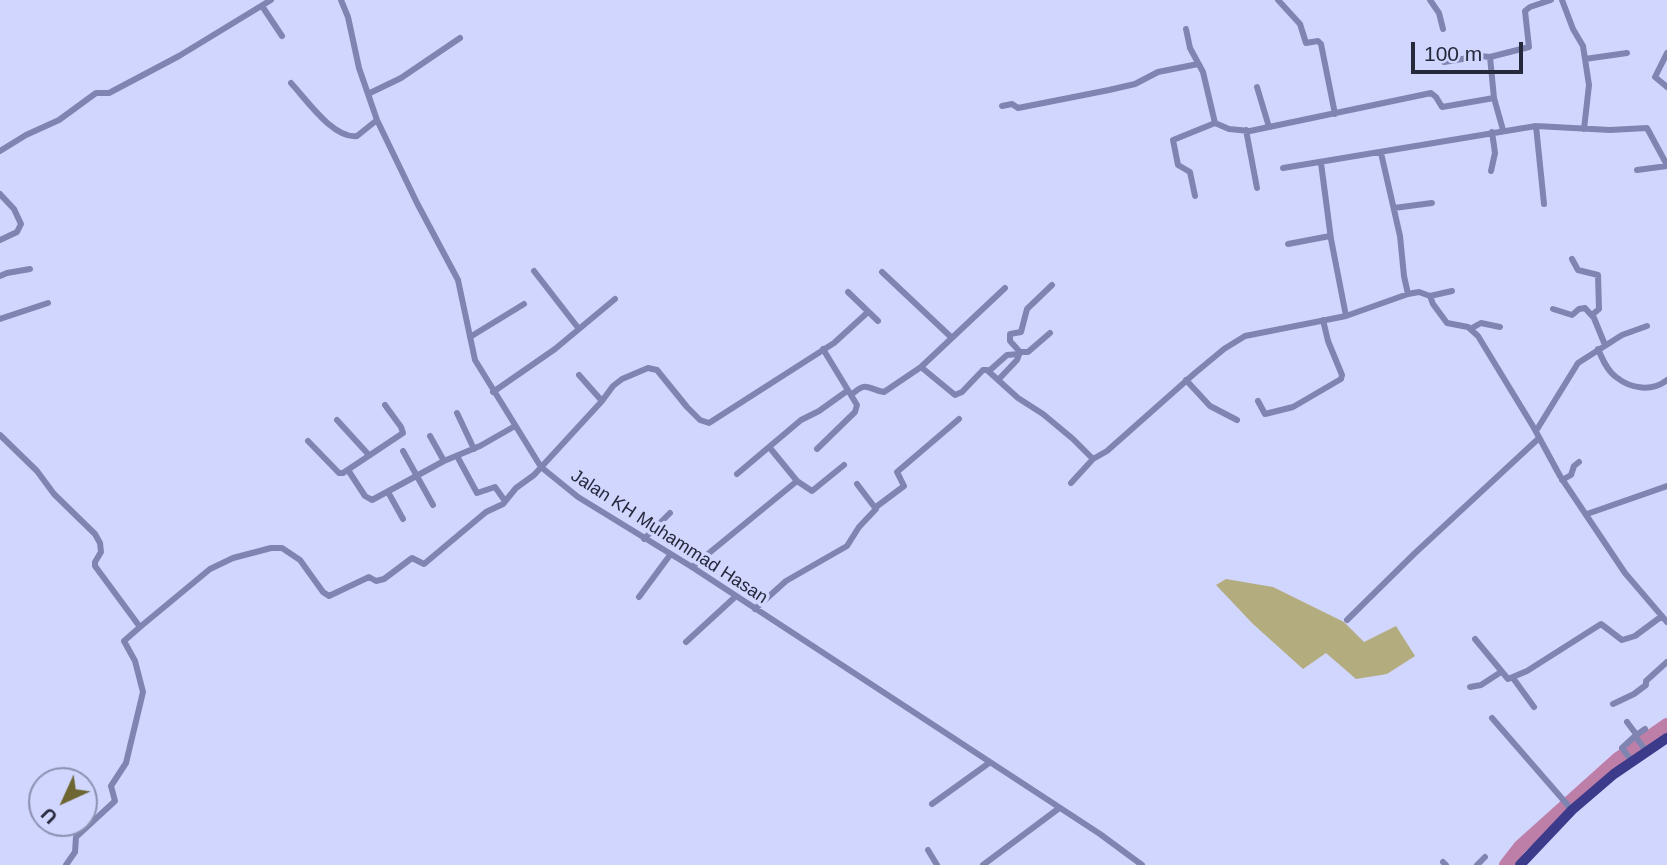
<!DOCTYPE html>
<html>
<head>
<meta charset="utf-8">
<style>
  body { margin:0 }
  #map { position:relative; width:1667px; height:865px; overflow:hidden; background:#d1d6ff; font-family:Helvetica,sans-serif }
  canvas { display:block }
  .north { position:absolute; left:28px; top:767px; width:70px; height:70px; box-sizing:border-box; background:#d1d6ff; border:2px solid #8d90b1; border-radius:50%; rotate:225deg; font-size:19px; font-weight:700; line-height:28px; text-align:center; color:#26283b }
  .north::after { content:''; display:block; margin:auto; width:24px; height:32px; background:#6d6532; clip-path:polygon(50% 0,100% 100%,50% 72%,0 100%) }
  .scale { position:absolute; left:1411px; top:42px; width:112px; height:32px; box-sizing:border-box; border:4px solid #26283b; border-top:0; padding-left:9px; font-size:21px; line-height:24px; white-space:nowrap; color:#26283b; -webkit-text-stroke:5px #d1d6ff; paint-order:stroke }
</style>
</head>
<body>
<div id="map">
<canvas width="1667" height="865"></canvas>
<div class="north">U</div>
<div class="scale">100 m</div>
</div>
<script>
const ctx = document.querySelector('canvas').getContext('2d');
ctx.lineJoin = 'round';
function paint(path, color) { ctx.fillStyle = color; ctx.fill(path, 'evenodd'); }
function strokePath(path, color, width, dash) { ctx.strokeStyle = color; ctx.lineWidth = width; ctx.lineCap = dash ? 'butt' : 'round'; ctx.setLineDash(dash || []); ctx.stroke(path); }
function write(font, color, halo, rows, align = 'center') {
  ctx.font = font + ' Helvetica,sans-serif'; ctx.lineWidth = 7; ctx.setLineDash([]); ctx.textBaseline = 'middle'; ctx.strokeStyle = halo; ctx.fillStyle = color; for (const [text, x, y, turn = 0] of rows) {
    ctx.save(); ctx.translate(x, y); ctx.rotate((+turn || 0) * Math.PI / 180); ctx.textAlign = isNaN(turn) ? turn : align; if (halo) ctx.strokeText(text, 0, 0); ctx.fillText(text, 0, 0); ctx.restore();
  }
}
const green = new Path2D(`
  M1226 579 1273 587 1344 622 1364 642 1396 626 1415 656 1387 674 1356 679 1326 653 1303 669 1253 624 1216 585Z`);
const river = new Path2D(`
  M1506 865 1520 847 1618 759 1667 725`);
const street = new Path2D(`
  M341 0 348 17 359 68 377 120 417 203 458 280 475 360 541 467 578 497 692 567 1100 834 1142 865
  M1278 0 1300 24 1306 43 1318 41 1321 44 1335 114
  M1430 0 1439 13 1443 29
  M1562 0 1573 29 1583 46 1589 85 1584 129
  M262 6 282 36
  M1186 29 1190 48 1203 72 1215 123
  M1667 53 1655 77 1667 87
  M1490 57 1529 47 1525 11 1530 7 1551 0
  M1585 59 1627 53
  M1444 62 1480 56 1490 57 1494 98
  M291 83C306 99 333 139 357 136L377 120
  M1257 87 1269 127
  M370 93 401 78 460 38
  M1002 106 1012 104 1018 108 1109 90 1135 84 1158 72 1198 64
  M1536 126 1544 204
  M1246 130 1257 188
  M0 151 26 135 59 120 96 93H109L179 56 271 0
  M1381 153 1400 236 1404 276 1408 294
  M1321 163 1331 239 1346 316
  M1283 168 1536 126 1610 130 1647 128 1667 165
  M1637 170 1667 166
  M1491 171 1495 153 1492 132
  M0 194 14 209 21 224 17 232 0 240
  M1195 196 1190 172 1178 165 1173 140 1215 123 1229 129 1250 131 1431 93 1436 97 1442 107 1494 98 1503 130
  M1394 208 1432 203
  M1288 244 1330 236
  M1572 259 1578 270 1598 275 1599 309 1592 315
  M534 271 579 329
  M882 272 952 338
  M0 276 7 273 30 269
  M848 292 878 321
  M1430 296 1452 291
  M1553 309 1572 315 1579 309 1585 308 1594 318 1605 345
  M0 319 48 303
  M1472 328 1481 323 1500 327
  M470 337 524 304
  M1598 349C1602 358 1607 371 1616 377 1631 389 1652 392 1667 380
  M1020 352H1028L1050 333
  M921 367 955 395 962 392 983 370H987L1018 398 1043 414 1073 439 1093 459
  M989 371 1007 355 1019 354
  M579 375 602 401
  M999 379 1017 360 1020 352 1010 341V334L1021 332 1027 309 1052 285
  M1186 380 1210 406 1237 420
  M493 392 555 349 615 299
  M851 395C868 380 866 389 884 392L921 367 1005 288
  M1258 401 1265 414 1293 407 1341 379 1342 375 1328 341 1323 320
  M457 413 474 449
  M337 420 368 454
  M1536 431 1578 363 1622 335 1647 326
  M0 435 37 471 54 494 95 534 100 543 101 552 95 562V566L140 627 124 641 135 661 143 692 126 763 111 786 115 801 76 837 75 852 66 865
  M430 436 444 461
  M308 441 339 473H343L403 433 401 427 385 405
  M770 448 797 481 812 491 844 465
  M817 449 855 412 857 405 823 349
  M403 451 433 505
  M457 456 477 493 495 487 505 501
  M348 470 365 496 372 500 444 461 480 446 515 426
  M737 474 801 420 819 411 847 391
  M1562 480 1571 475 1574 466 1579 462
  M1071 483 1093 459 1107 451 1195 373 1224 349 1245 336 1346 316 1408 294 1419 292 1430 296 1433 304 1447 323 1468 327 1478 336 1534 428 1560 476 1625 573 1667 622
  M388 492 403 519
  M876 507 904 486 897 472 959 419
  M1587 514 1667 486
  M644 539 670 513
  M692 567 797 481
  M639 597 670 555
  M755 609 786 581 847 546 859 527 876 509 857 484
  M1347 620 1414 554 1538 439
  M140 627 210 569 233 558 271 548H282L300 560 323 592 329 596 369 577 376 581 384 579 412 558 424 564 486 512 503 504 516 488 534 475 602 401 613 386 622 379 648 368 657 370 687 407 700 420 709 423 834 343 868 312
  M1475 639 1508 679 1527 671 1601 624 1622 640 1635 636 1662 616
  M686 642 735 597
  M1513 678 1534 707
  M1470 687 1481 685 1501 672
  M1613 704 1634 694 1646 685V681L1667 662
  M1492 718 1572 810
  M1627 722 1636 734
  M1645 729 1635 736 1646 751
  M1632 761 1622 748 1635 736
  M932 804 989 763
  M928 850 937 865
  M1443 862 1446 865
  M983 865 1058 809
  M1477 865 1485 857`);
const primary = new Path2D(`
  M1520 865 1572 810 1614 774 1667 738`);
const streetNames = [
  ["Jalan KH Muhammad Hasan",669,537,33]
];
paint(green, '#b3ac7f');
strokePath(river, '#bd7fa8', 14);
strokePath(street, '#8084b1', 6);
strokePath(primary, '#3c3a8a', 10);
write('18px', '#26283b', '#d1d6ff', streetNames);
</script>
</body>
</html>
